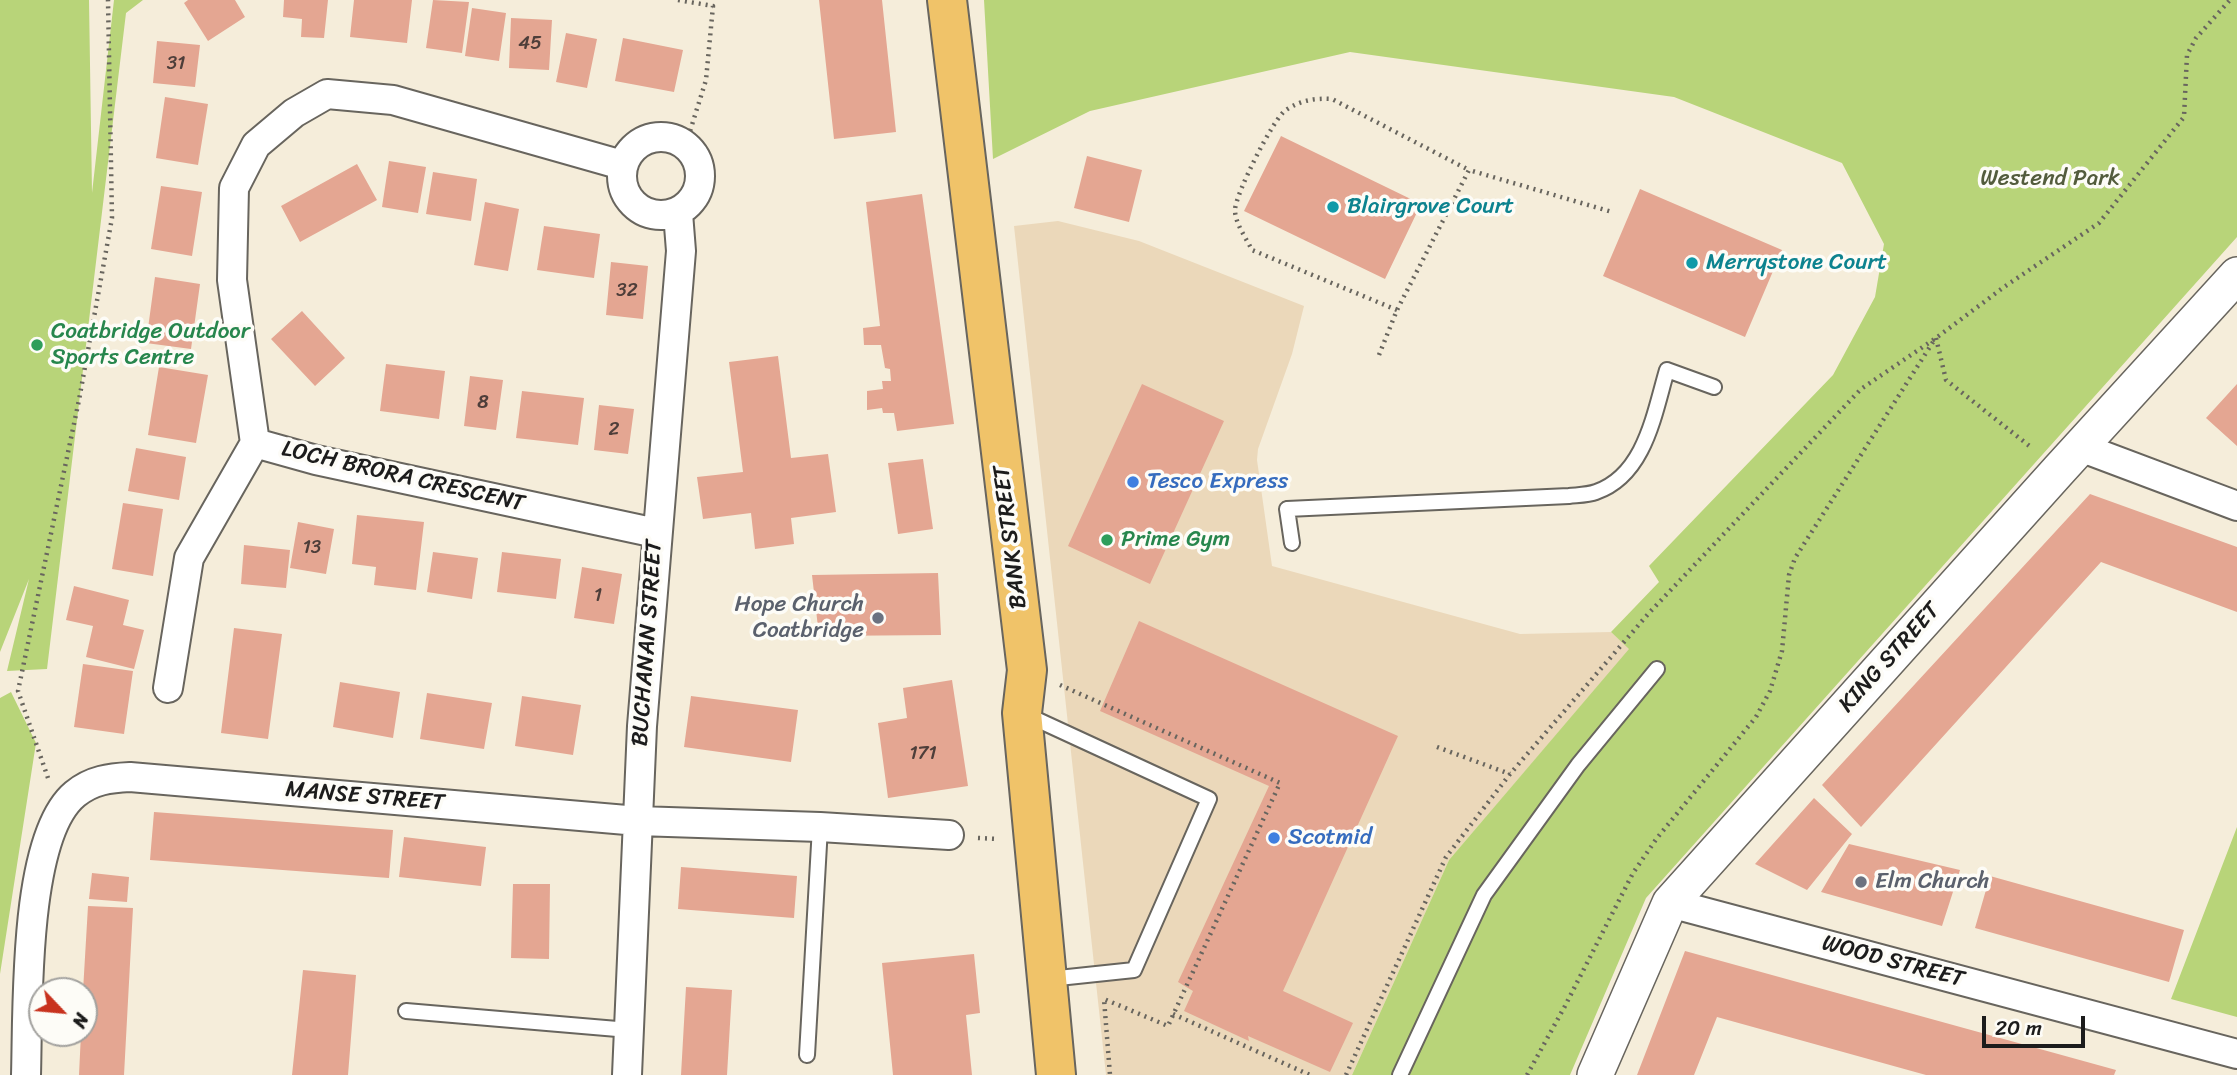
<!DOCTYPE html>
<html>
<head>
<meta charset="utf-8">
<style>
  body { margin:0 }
  #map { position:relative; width:2237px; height:1075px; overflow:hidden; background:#f5edda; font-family:Sriracha,sans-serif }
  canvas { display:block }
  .north { position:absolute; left:28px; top:977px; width:70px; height:70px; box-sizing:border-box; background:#fdfcf7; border:2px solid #a3a29f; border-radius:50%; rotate:116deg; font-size:19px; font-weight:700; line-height:28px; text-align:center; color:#1c1c1c }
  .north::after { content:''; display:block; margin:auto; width:24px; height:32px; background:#c8321e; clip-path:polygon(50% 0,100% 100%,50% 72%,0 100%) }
  .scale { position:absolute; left:1982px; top:1016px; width:103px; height:32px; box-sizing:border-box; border:4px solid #1c1c1c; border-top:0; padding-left:9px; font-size:21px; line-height:24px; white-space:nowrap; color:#1c1c1c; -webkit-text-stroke:5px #fdfcf7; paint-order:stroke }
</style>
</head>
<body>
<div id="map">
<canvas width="2237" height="1075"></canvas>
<div class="north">N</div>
<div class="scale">20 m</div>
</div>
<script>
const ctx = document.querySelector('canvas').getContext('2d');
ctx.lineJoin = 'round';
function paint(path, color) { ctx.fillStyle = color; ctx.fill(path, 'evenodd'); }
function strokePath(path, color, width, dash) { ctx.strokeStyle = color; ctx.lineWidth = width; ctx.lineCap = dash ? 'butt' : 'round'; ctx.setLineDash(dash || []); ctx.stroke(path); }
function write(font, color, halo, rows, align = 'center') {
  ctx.font = font + ' Sriracha,sans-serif'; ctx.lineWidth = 7; ctx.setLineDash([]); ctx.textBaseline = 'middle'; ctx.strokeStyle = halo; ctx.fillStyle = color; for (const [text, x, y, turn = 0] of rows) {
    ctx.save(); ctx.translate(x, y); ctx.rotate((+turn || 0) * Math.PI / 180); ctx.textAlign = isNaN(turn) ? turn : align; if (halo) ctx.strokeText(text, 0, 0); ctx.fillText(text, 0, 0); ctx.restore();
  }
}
const built = new Path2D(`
  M1058 221 1139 241 1304 306 1292 354 1258 449 1257 460 1272 566 1520 634 1611 632 1630 649 1449 860 1352 1075H1106L1014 226Z`);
const green = new Path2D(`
  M0 0H89L92 193 114 0H143L126 13 47 669 7 671 29 579 0 652Z
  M984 0H2237V237L1646 898 1570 1075H1352L1449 860 1629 649 1611 632 1659 582 1649 566 1833 375 1875 297 1884 244 1842 163 1674 97 1350 52 1090 111 993 159Z
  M11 692 36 743 0 974V698Z
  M2237 827V1017L2171 999Z`);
const building = new Path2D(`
  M188 0H235L245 17 208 41 184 3Z
  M284 0H328L324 38 301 37 302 19 283 17Z
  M354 0H412L407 43 350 37Z
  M433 0 469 2 462 53 426 48Z
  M819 0H882L896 132 834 139Z
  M472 8 506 13 499 61 465 56Z
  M511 18 552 20 549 70 509 68Z
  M566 33 597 39 587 88 556 82Z
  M623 38 683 50 674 92 615 81Z
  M157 41 200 45 195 87 153 83Z
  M165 97 208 104 198 165 156 158Z
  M1281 136 1421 204 1385 279 1244 211Z
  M1087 156 1142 170 1129 222 1074 208Z
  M389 161 426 167 418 213 382 207Z
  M357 164 377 200 300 242 281 206Z
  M433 172 477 179 471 221 426 214Z
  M161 186 202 192 192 256 151 249Z
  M1640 189 1782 250 1745 337 1603 276Z
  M922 194 954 424 897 431 894 413H883L882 408 867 410V391L883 389 882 381H891L890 369 885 368 881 345H864L863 328 880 326 866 202Z
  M485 202 519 209 508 271 474 265Z
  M544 226 600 234 594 278 537 270Z
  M611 262 648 266 643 319 606 315Z
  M155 277 200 284 191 349 146 343Z
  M302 311 345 358 315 386 271 339Z
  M778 356 791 458 828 454 836 512 791 518 794 544 755 549 751 513 703 519 697 477 743 472 729 362Z
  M386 364 445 371 439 419 380 411Z
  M159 367 208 375 196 443 148 435Z
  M470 376 503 380 496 430 464 426Z
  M1142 384 1224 421 1150 584 1068 546Z
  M2237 384V446L2206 418Z
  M522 391 584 398 578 445 516 438Z
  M599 405 634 409 628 454 594 450Z
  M136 448 186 457 179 500 128 491Z
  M923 459 933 529 898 534 888 463Z
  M2090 494 2237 547V612L2101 562 1861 827 1822 785Z
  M123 503 163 509 153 576 112 569Z
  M357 515 424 522 416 590 374 585 376 567 352 564Z
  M298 522 334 529 326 574 290 568Z
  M244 545 290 550 286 588 241 584Z
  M433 552 478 558 472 599 427 592Z
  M502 552 561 559 556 599 497 592Z
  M582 567 622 574 614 624 574 618Z
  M938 573 941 635 819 636 812 575Z
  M74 586 129 600 123 625 144 630 134 669 86 657 93 626 66 620Z
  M1139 621 1398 736 1283 991 1353 1023 1330 1072 1248 1036 1249 1041 1184 1011 1193 991 1178 982 1269 786 1100 711Z
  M234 628 282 634 268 739 221 733Z
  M83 664 133 671 124 734 74 727Z
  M952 680 968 786 888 798 878 723 907 718 903 688Z
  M340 682 400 692 393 738 333 727Z
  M427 693 492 703 484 749 420 739Z
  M522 696 581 705 573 755 515 746Z
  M691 696 798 710 791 762 684 747Z
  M1814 798 1852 834 1807 890 1755 864Z
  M154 812 393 830 389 878 150 860Z
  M404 837 486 847 481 886 399 877Z
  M1849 844 1960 870 1942 926 1821 892Z
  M681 867 797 876 794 918 678 909Z
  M92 873 129 877 127 902 89 899Z
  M1990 876 2184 930 2169 982 1975 928Z
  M513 884H550L549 959 511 958Z
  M88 906 133 908 124 1075H79L81 1033H84L83 991Z
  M1685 951 2116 1070 2114 1075H1926L1717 1017 1694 1075H1637Z
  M974 954 980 1013 966 1015 972 1075H893L882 963Z
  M303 970 356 975 348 1075H292Z
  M686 987 732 990 727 1075H681Z`);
const path = new Path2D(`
  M678 0 713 6 706 80 686 144
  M1397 310 1252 250C1246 238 1235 223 1235 210 1235 195 1274 117 1286 110 1301 100 1315 98 1332 99L1469 170
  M1936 338 1946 380 2032 448
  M1379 355 1397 310 1469 170 1612 212
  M1060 685 1280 783 1168 1026 1104 999 1110 1075
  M1437 747 1510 774
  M48 778 18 691 79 400 112 218 108 0
  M978 838 997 839
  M1173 1014 1310 1075
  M1346 1075 1446 857 1510 774 1649 613 1861 389 1936 338 2004 287 2099 223 2184 117 2187 55 2196 38 2230 0
  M1527 1075 1565 1006 1633 873 1657 838 1756 717 1770 691 1782 651 1789 575 1795 558 1933 342`);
const service = new Path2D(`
  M1292 543 1287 509 1569 496C1578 495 1588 495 1596 492 1645 475 1654 414 1667 370L1714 387
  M1027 715 1209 799 1134 970 1049 979
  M406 1011 629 1030
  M807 1055 820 827
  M1400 1075 1484 895 1578 765 1657 669`);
const minor = new Path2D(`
  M622 176a39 39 0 1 1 78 0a39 39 0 1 1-78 0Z
  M622 165 393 100 327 94 294 113 256 145 234 188 232 280 255 443 316 460 656 533
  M2080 447 2237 506
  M168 688 189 558 255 443
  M1670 903 2237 1054
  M26 1075C28 1010 23 837 75 794 92 780 110 778 130 777L638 821 820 827 949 835
  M627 1075 642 726 681 251 678 213`);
const tertiary = new Path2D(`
  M1595 1075 1670 903 2059 470 2237 275`);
const primary = new Path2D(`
  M947 0 1027 670 1022 713 1056 1075`);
const markers = [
  [1333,207,7,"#0f9aa8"],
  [1692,263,7,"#0f9aa8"],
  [37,345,7,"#2e9e5b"],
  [1133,482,7,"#3f7fe0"],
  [1107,540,7,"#2e9e5b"],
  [878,618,7,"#6b7280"],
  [1274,838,7,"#3f7fe0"],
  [1861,882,7,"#6b7280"]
];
const numberNames = [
  ["45",530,44],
  ["31",176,64],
  ["32",627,291],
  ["8",483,403],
  ["2",614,430],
  ["13",312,548],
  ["1",598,596],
  ["171",923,754]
];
const parkNames = [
  ["Westend Park",2050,179]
];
const cultureNames = [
  ["Blairgrove Court",1347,207],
  ["Merrystone Court",1706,263]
];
const leisureNames = [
  ["Coatbridge Outdoor",51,332],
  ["Sports Centre",51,358],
  ["Prime Gym",1121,540]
];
const streetNames = [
  ["LOCH BRORA CRESCENT",403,477,13],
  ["BANK STREET",1011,537,-97],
  ["BUCHANAN STREET",648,643,-86],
  ["KING STREET",1890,658,-48],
  ["MANSE STREET",365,797,5],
  ["WOOD STREET",1893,962,15]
];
const shopNames = [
  ["Tesco Express",1147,482],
  ["Scotmid",1288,838]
];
const worshipNames = [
  ["Hope Church",864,605],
  ["Coatbridge",864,631],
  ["Elm Church",1875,882,"left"]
];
paint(built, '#ebd8ba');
paint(green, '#b8d479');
paint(building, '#e4a692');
strokePath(service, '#68655e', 18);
strokePath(minor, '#68655e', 32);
strokePath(tertiary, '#68655e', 38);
strokePath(primary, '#68655e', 42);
strokePath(path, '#68655e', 4.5, [2, 5]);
strokePath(service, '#fff', 14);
strokePath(minor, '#fff', 28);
strokePath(tertiary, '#fff', 35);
strokePath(primary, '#f0c369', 38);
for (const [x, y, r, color] of markers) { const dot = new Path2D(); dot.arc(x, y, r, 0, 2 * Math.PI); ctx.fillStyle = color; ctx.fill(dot); strokePath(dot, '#fdfcf7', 2.5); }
write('19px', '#4e3e3a', null, numberNames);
write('23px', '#535c3d', '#fdfcf7', parkNames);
write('23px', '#0d838f', '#fdfcf7', cultureNames, 'left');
write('23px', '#27864d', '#fdfcf7', leisureNames, 'left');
write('23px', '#1c1c1c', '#fdfcf7', streetNames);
write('23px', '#366cbe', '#fdfcf7', shopNames, 'left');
write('23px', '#5b616d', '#fdfcf7', worshipNames, 'right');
</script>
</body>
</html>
